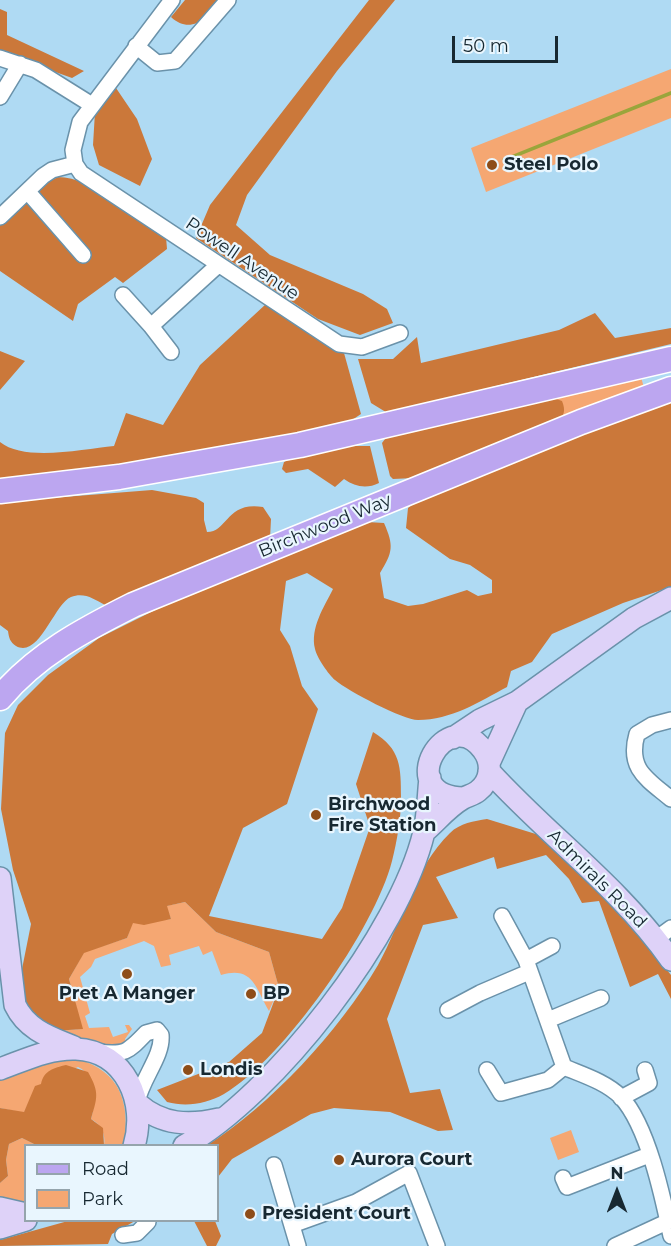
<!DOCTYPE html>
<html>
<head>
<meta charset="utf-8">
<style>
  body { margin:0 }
  #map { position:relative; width:671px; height:1246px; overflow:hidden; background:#afdaf3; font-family:Montserrat,sans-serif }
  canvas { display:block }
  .legend { position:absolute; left:24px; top:1144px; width:195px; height:78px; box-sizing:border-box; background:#e9f6fe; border:2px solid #95a4ac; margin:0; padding:8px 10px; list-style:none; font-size:18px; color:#172831 }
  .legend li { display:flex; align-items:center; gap:12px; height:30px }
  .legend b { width:30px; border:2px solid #95a4ac }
  .north { position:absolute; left:587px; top:1162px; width:60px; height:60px; -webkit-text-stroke:4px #e9f6fe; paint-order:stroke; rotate:0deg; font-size:16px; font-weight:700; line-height:24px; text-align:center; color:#172831 }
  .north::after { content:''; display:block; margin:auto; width:21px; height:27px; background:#172831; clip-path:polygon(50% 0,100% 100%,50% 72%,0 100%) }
  .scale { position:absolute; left:452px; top:36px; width:106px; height:27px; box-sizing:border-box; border:3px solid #172831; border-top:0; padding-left:8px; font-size:18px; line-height:21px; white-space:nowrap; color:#172831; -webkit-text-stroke:4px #e9f6fe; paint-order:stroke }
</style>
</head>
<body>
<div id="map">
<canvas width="671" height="1246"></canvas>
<ul class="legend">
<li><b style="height:8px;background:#bca6f0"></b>Road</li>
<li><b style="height:16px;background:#f5a772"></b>Park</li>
</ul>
<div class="north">N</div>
<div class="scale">50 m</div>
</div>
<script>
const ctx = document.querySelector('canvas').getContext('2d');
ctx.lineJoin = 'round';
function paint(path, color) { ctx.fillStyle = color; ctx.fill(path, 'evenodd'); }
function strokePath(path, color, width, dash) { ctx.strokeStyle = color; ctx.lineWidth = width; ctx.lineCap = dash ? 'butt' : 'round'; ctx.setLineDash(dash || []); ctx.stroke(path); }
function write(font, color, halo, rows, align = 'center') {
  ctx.font = font + ' Montserrat,sans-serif'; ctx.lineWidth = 4.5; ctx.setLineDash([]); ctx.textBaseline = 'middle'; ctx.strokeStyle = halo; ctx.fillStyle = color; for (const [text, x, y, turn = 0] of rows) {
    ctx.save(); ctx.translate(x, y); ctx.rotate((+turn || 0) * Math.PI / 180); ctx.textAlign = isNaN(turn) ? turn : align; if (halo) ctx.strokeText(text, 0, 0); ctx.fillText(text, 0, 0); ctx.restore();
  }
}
const green = new Path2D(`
  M671 69V118L486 192 471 148Z
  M640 373 644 388 558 422 548 396Z
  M185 902 216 932 269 952 279 988 269 1011C255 987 253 966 221 975L212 951 203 955 199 946 169 955 171 965 161 967 154 946 144 941 95 959 91 967 80 977 90 1013 85 1016 89 1028 109 1027 113 1037 128 1032 125 1025H129L132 1029 125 1039 126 1043C106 1053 74 1037 54 1031L82 1029 69 979 84 952 127 938 132 923 171 919 166 906Z
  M77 1059C122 1071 130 1105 124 1145H104C106 1135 101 1124 91 1119 97 1099 97 1076 78 1067 51 1079 36 1083 24 1113L0 1108V1078L54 1060Z
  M571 1130 579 1152 558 1160 550 1138Z
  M22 1138 36 1145 26 1146 25 1203 0 1200V1183L8 1176 6 1160 9 1144Z`);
const forest = new Path2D(`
  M185 0H217C208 21 189 34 171 17Z
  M369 0H395L337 71 247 195 236 225 270 255 363 294 387 309 393 323 360 335 318 319 196 238 210 205Z
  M0 9 7 12V35L84 71 72 78 0 52Z
  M116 88 137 119 152 159 140 186 99 165 93 145 95 112Z
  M58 177C93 177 138 218 166 237L167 249 123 283 115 277 78 304 73 321 0 271V226L50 181Z
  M266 304 344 353 361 414 349 422 176 460 13 481 0 478V442C24 462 84 449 114 446L126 413 163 425 200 365Z
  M595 313 615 338 671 328V344L492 387 460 399 389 414 371 403 358 359H393L417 337 421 363 559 330Z
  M0 351 25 361 0 390Z
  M548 396 562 401C566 411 564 415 558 422L414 478 393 479 390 476 382 443 388 435Z
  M671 401V587L623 603 552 634 532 662 511 671 507 687C479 702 451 720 418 720 403 720 348 691 335 680 329 675 317 658 315 649 310 628 324 607 333 589L307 573 286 581 280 630 290 646 302 686 318 709 287 804 243 828 209 916 322 939 342 908 370 827 356 784 373 732C401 749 401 767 401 798 401 819 397 841 392 861 375 928 284 1059 224 1094 206 1104 186 1107 167 1102L157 1090 229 1062 262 1033 279 988 269 952 216 932 185 902 167 906 171 919 144 925 133 923 127 938 84 953 69 979 83 1029 54 1031 35 1019 26 1005 20 979 31 924 13 870 1 809 5 733 18 705 48 675 99 638 167 604 367 522 384 523C394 546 393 552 380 573L384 598 408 606 423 604 467 590 478 596 492 593V580L470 565 450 559 406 528 408 508 422 497Z
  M352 446H370L379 483C367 489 355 487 344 479L335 487 308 469 286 473 282 469 284 462 293 457Z
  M152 490 196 498 204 503V520L207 532C228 532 226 501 263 507L271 519 270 539 105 605C94 599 84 592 71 597 54 604 39 659 16 646 10 642 9 638 8 631L0 625V502Z
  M487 819 539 835 608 897 671 975V999L658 974 630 987 599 901 582 903 569 879 546 855 497 869 494 857 436 877 458 918 423 925 387 1019 410 1093 440 1089 453 1130 438 1131 390 1112 334 1108 311 1114 232 1159 218 1177V1146H206C271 1105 339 1031 378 965 402 922 414 868 450 833 460 823 474 821 487 819Z
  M66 1065 88 1072C100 1093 97 1098 91 1119L103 1128 104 1145H36L22 1138 9 1144 6 1160 8 1176 0 1183V1108L24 1112 35 1086 41 1084C44 1070 54 1068 66 1065Z
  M68 1221H135L112 1234 108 1244 0 1246V1240Z
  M194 1221H215L221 1236 216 1246H207Z`);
const water = new Path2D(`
  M671 91V95L504 162 502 159Z`);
const street = new Path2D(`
  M172 0 80 122 73 150 75 164 81 173 339 344 362 347 400 333
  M136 46 157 63 175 61 228 0
  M0 58 36 70 92 105
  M0 97 20 64
  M28 192 83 255
  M0 217 43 176 52 170 75 164
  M123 295 151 326
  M171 352 151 326 217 266
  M671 720 652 725 637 734C627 769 647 779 671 799
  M502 916 526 960 564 1067C583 1075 606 1082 621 1097 648 1126 663 1198 671 1236
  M656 939 671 928
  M526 960 552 946
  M448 1010 480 993 529 972
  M548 1020 601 998
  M97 1052C125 1055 127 1053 146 1033L157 1030 161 1035C163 1056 142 1078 137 1102
  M487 1070 501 1093 548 1080 564 1067
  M621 1098 649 1083 645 1070
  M274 1165 298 1246
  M563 1178 567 1187 649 1155
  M292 1225 356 1202 409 1173 437 1246
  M123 1235 137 1233 148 1222
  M615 1246 671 1220`);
const secondary = new Path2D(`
  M453 738 480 720 517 702 634 618 671 598
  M489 763 517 702
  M489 771C548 836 620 887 671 960
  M424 832C436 822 448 807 462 799 467 796 473 795 478 791 491 781 493 763 483 750 448 701 391 795 463 798
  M0 878 15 1005C27 1030 50 1037 74 1047
  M0 1069C25 1060 49 1048 76 1049 126 1051 147 1103 134 1146
  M138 1104C162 1125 189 1126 219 1119
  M184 1146C275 1095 400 933 424 832 428 815 428 796 430 778
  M0 1208 26 1214
  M0 1228 26 1220`);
const primary = new Path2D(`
  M0 491 119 477 300 445 671 359
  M0 698C36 655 83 630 133 605L581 422 671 389`);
const markers = [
  [492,165,6,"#8e4d19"],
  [316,815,6,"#8e4d19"],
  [127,974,6,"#8e4d19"],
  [251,994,6,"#8e4d19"],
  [188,1070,6,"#8e4d19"],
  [339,1160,6,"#8e4d19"],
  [250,1214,6,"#8e4d19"]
];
const poiNames = [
  ["Steel Polo",504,165],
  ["Birchwood",328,805],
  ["Fire Station",328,826],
  ["Pret A Manger",127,994,"center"],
  ["BP",263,994],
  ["Londis",200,1070],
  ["Aurora Court",351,1160],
  ["President Court",262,1214]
];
const streetNames = [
  ["Powell Avenue",242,259,34],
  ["Birchwood Way",325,526,-22],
  ["Admirals Road",597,879,45]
];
paint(green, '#f5a772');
paint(forest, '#cb783a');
paint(water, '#9aa53b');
strokePath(street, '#6a92aa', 18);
strokePath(secondary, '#6a92aa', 24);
strokePath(primary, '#fff', 27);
strokePath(street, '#fff', 15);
strokePath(secondary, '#ded2f8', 21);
strokePath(primary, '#bca6f0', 24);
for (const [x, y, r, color] of markers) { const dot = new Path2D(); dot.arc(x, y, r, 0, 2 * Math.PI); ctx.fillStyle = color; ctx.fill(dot); strokePath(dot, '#e9f6fe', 2); }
write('bold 18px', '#172831', '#e9f6fe', poiNames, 'left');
write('18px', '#172831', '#e9f6fe', streetNames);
</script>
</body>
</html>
